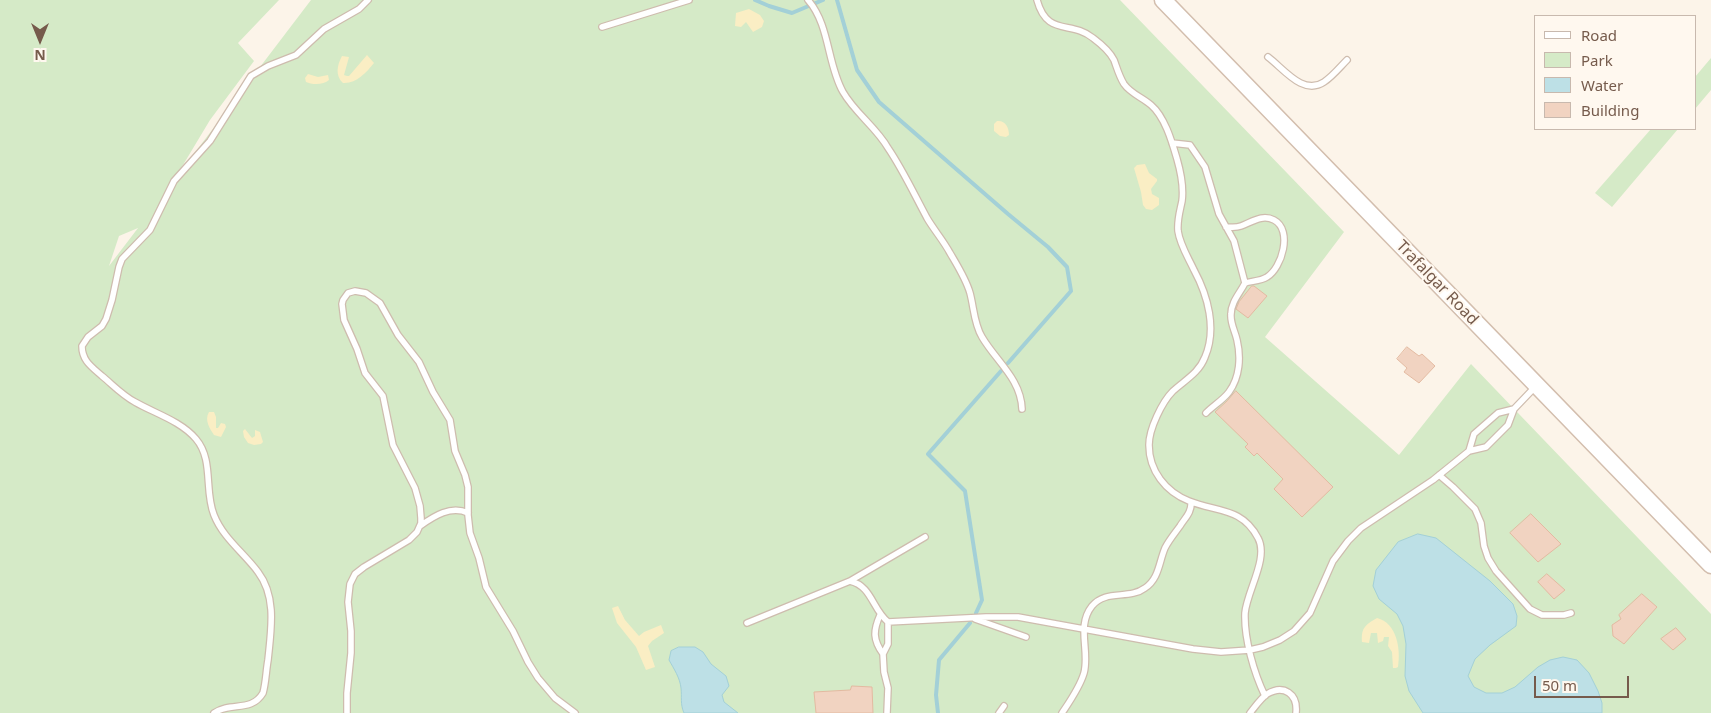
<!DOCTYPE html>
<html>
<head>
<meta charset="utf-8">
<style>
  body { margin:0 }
  #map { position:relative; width:1711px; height:713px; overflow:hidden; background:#fcf4e9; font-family:"Noto Sans",sans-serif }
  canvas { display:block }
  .legend { position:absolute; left:1534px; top:15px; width:162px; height:115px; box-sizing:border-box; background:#fff8ef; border:1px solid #c8b9ae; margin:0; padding:6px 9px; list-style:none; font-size:15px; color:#765b4c }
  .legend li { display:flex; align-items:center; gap:10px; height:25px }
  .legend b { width:25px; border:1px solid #c8b9ae }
  .north { position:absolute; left:15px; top:15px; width:50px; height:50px; -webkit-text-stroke:4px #fff8ef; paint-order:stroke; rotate:180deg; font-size:14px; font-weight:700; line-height:20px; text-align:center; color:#765b4c }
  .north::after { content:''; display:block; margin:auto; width:18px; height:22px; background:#765b4c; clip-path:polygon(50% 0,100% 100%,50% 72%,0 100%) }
  .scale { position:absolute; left:1534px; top:676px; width:95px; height:22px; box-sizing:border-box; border:2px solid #765b4c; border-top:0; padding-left:6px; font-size:15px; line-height:18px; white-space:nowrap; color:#765b4c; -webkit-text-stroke:4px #fff8ef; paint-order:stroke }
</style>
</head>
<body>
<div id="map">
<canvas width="1711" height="713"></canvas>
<ul class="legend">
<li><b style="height:6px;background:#fff"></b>Road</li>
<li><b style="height:14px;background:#d5eac7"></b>Park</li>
<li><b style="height:14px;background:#bde0e6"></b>Water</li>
<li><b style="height:14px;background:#f1d3c1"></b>Building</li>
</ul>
<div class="north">N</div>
<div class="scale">50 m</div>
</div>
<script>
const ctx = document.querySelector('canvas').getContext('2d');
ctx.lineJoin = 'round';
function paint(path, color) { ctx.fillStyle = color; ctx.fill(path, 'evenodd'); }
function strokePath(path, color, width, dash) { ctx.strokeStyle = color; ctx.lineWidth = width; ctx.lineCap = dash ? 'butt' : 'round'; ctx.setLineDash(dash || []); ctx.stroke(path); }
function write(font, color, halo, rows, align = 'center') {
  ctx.font = font + ' "Noto Sans",sans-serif'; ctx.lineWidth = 4; ctx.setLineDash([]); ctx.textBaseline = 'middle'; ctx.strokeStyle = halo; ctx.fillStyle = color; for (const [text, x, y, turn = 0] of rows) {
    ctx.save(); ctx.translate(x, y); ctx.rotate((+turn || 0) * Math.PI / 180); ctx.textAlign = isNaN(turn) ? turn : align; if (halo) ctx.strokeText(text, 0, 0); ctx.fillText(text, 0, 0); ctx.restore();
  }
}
const green = new Path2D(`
  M0 0H279L238 43 254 61 210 120 174 180 311 0H1120L1344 232 1265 337 1399 455 1471 364 1711 614V713H0ZM138 228 109 266 119 236Z
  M1711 58V90L1695 109V77Z
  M1651 129H1678L1612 207 1595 193Z`);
const sand = new Path2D(`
  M749 9 760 15 764 21 762 27 753 32 746 22 741 27 735 26 736 13Z
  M367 55 374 63C366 73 356 84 343 83 335 76 337 65 342 56L349 57 344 75 347 76H349Z
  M308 74 318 77 328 75 329 80C324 85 312 85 306 82L305 78Z
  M997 121C1005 120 1009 127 1009 135L1006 137 1000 136 994 131V124Z
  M1145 164 1149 173 1157 179V181L1151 189 1152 194 1159 198V205L1152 210 1146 209 1143 205 1141 192 1134 168 1137 165Z
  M209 412H214L216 417V428H218L221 423 225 424 226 427 221 437 214 435C210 429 204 420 209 412Z
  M245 429 252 438 255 436V430L260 432 263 442 261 444 254 445 248 443 244 437 243 431Z
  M618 606 625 620 639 636 644 632 661 625 664 633 652 641 648 646 655 667 646 670 636 647 617 623 612 608Z
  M1377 618C1397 623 1401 649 1398 667L1396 668H1393L1392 652 1388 646 1389 637H1384L1383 641 1378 643 1377 633H1371L1369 643 1362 642C1361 628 1365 625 1377 618Z`);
const water = new Path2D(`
  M1418 534 1436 538 1490 581 1513 604 1517 616 1516 626 1490 645 1475 659 1468 676 1474 687 1486 693H1502L1515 687 1538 667 1550 660 1563 657 1577 660 1589 673 1598 691 1602 703V713H1423L1409 691 1405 676 1406 644 1403 626 1397 614 1379 599 1373 586 1376 570 1398 542Z
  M679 647H695L703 652 711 664 726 676 729 686 722 695 724 702 738 713H684C680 704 682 697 681 688 680 678 674 669 669 660L671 651Z`);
const stream = new Path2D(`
  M755 0 769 6 792 13 823 0
  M837 0 857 70 879 102 1008 214 1048 247 1067 267 1071 291 1008 363
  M976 613 982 600 965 491 928 454 1001 371
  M938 713 936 695 939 660 970 623`);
const building = new Path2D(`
  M1252 286H1254L1267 296 1248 318 1236 309 1239 302Z
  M1407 347 1419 356 1422 354 1435 366 1419 383 1404 372 1407 368 1397 359Z
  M1236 391 1333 487 1302 517 1274 489 1283 479 1257 453 1254 456 1245 447 1248 444 1215 412 1227 401Z
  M1531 514 1561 544 1538 562 1510 533Z
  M1547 574 1565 590 1554 599 1538 582Z
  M1642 594 1657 607 1624 644 1613 636 1612 625 1621 619 1619 615Z
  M1676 628 1686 639 1673 650 1661 639Z
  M852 686 872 687 873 713H816L814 692 850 690Z`);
const lane = new Path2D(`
  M808 0C830 25 827 64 843 92 855 113 876 127 888 148 903 170 914 194 927 218 934 230 943 240 950 253 957 265 966 279 970 293 974 308 974 324 982 337 996 361 1021 379 1022 409
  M1037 0C1047 37 1071 20 1093 38 1101 44 1110 52 1114 60 1117 68 1119 76 1124 84 1131 94 1142 97 1151 105 1165 117 1172 142 1177 159 1181 173 1184 186 1182 201 1180 211 1177 220 1178 231 1180 245 1188 257 1194 270 1208 296 1217 329 1205 357 1199 373 1185 380 1173 391 1162 402 1149 429 1149 445 1149 471 1166 492 1189 501 1216 512 1242 507 1258 538 1269 558 1247 591 1245 613 1244 639 1254 673 1265 696
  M602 27 689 0
  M1268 57C1284 69 1303 96 1324 82 1333 76 1340 67 1347 60
  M1172 143 1190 145 1205 167 1219 214 1234 241 1245 283C1240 293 1231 302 1231 314 1230 323 1235 331 1237 340 1241 357 1240 377 1229 392 1223 400 1213 406 1206 413
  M1226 227C1231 227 1236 228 1241 226 1252 222 1262 214 1274 220 1293 230 1282 268 1267 277 1261 281 1252 281 1245 283
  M1469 451 1474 434 1498 413 1514 409 1536 386
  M1439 475 1453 487 1475 509 1481 523 1484 546 1488 558 1496 571 1530 609 1542 615H1564L1571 613
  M420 526C434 516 451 505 468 513
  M850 581 925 537
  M880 615C873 631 873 640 883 654
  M975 619 1026 637
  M747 623 850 581C872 586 872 609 888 622L986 617H1018L1193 649 1221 652 1250 650 1263 647 1280 640 1294 631 1310 613 1333 561 1348 541 1361 528 1433 480 1469 451 1486 447 1508 425 1514 409
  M214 713C231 701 251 713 263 693 266 682 266 671 268 660 271 630 277 597 258 572 244 553 223 538 214 515 204 491 214 460 196 439 181 421 154 413 135 402 122 395 113 385 102 376 92 367 82 361 82 346L88 337 102 326 106 319 112 300 119 267 122 259 150 230 174 181 210 141 251 76 268 66 296 55 324 29 359 9 368 0
  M347 713V693L351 653V631L348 602 350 584 355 574 364 567 409 540 417 532 421 523V518L420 506 415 488 393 445 383 396 365 373 357 349 344 320 342 304 343 300 348 293 355 291 366 293 380 303 398 335 419 362 433 392 450 420 455 451 465 475 468 487V515L470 533 479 558 486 587 513 631 528 662 538 678 555 698 575 713
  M887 713 888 688 884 672 883 654 888 644V622
  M999 713 1004 706
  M1062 713C1070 701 1080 687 1084 673 1090 651 1076 626 1092 606 1106 589 1129 600 1145 588 1159 579 1159 562 1165 548 1169 540 1175 533 1180 526 1185 518 1192 512 1191 502
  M1250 713C1255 707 1260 699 1267 694 1284 684 1298 694 1296 713`);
const secondary = new Path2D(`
  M1163 0 1711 565`);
const streetNames = [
  ["Trafalgar Road",1437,283,46]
];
paint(green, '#d5eac7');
paint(sand, '#faeec4');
paint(water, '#bde0e6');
strokePath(water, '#a3d0d7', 1);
strokePath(stream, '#a3d0d7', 4);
paint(building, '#f1d3c1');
strokePath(building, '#e3baa1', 1);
strokePath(lane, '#cebcae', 8);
strokePath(secondary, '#d3beae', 19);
strokePath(lane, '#fff', 5.5);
strokePath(secondary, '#fff', 16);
write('16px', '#765b4c', '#fff8ef', streetNames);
</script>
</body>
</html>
